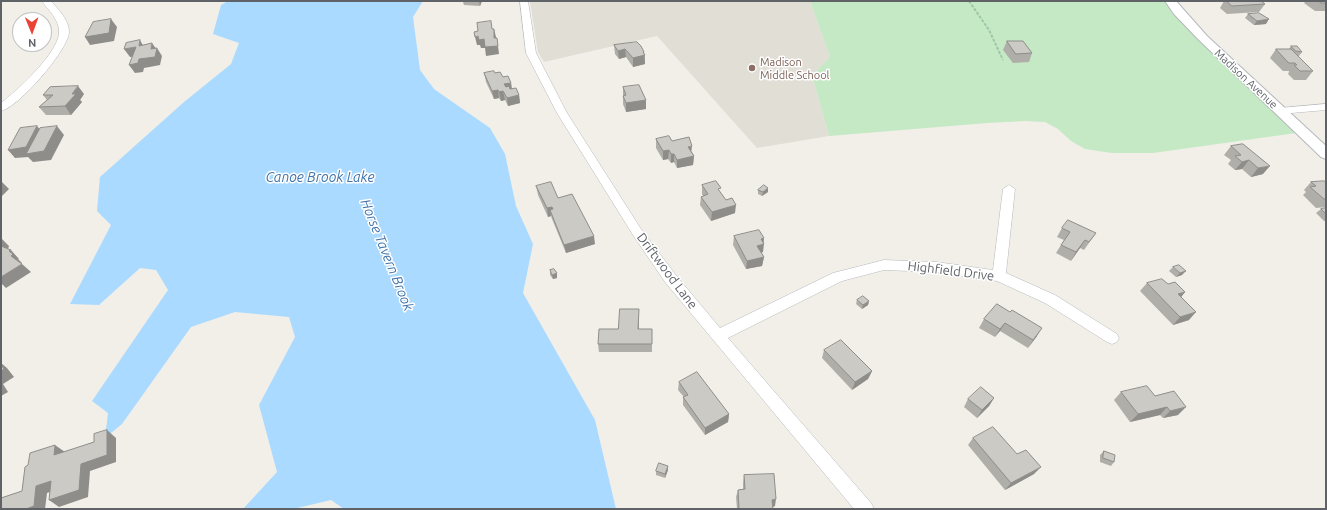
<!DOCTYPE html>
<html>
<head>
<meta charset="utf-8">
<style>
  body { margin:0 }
  #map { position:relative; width:1327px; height:510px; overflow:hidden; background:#f1efe8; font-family:Ubuntu,sans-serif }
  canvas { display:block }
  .frame { position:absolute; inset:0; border:2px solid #5f6368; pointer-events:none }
  .north { position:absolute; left:12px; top:12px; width:40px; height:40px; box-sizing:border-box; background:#fff; border:1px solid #bfc1c3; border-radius:50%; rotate:179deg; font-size:11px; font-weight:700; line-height:16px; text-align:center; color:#5f6368 }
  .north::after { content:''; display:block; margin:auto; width:14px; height:18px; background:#ea4335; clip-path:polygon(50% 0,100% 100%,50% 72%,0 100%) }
</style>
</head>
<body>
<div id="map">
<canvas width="1327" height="510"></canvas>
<div class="frame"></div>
<div class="north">N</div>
</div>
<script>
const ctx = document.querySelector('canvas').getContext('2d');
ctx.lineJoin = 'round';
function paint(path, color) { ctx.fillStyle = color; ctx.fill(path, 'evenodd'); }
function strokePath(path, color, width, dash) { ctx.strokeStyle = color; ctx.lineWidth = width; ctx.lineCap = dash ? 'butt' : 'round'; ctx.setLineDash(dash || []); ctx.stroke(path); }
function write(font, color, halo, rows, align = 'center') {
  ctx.font = font + ' Ubuntu,sans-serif'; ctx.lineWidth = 3; ctx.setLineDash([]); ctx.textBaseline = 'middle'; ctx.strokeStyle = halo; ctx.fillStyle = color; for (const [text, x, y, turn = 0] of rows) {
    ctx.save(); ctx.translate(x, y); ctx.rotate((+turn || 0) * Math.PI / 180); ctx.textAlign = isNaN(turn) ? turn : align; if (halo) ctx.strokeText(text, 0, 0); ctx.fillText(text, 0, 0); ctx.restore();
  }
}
const education = new Path2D(`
  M530 1H810L830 57 812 75 829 136 757 148 657 36 544 62 538 52Z`);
const green = new Path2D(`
  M810 1H1165L1183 24 1201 43 1296 133 1153 153H1112L1085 149 1071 141 1058 129 1045 122 1025 121 987 123 829 136 812 75 830 57Z`);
const water = new Path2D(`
  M228 1H423L413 17 420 70 434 89 490 128 505 154 516 206 533 244 523 293 595 420 616 509H344L331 500 293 509H243L277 472 259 405 295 337 289 317 235 312 191 327 122 424 105 438 108 413 92 401 168 290 156 270 140 268 99 305 70 304 111 225 97 211 100 177 184 102 231 64 239 43 213 34 221 5Z`);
const path = new Path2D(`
  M969 1 989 30 1003 60`);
const minor = new Path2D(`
  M42 1H51C58 9 70 21 69 33 67 51 19 107 1 111V103C17 91 58 53 59 33 60 20 48 10 42 1Z
  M520 1H528L536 53 567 113 641 229 675 274 720 328 833 273 884 260 936 262 993 270 1003 189 1009 185 1015 189 1006 273 1055 295 1117 334 1119 338 1117 342 1112 344 1107 342 1045 303 997 281 936 272 884 270 842 281 728 338 871 503 874 509H854L665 282 633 235 557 113 526 53Z
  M1326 104V110L1280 114 1275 111 1280 108Z`);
const tertiary = new Path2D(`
  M1165 1H1176L1207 36 1326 146V159L1321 157 1199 40 1174 14Z`);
const wall = new Path2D(`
  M172 1H192L173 2Z
  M461 1H482L480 6 464 5 463 2Z
  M1224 1H1261L1265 4 1259 12 1227 14 1220 8Z
  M1306 1H1326V11H1315L1304 3Z
  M1248 14 1266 24 1254 25 1245 18Z
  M1007 41 1032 53 1029 62 1013 63 1003 50Z
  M614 45 644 54 645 55V64L633 67 626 57 619 59 615 54Z
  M1291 46 1302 52 1299 56H1297L1313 71 1306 80H1294L1288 74 1289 72V71H1283L1270 58 1276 49H1289Z
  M484 73H495L511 83 512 89 519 95 520 103 508 106 505 100 501 101 499 98 494 99 486 82Z
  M623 87 646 109 626 112 623 104Z
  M84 94 80 100 82 102 71 115H46L39 107 47 100 43 95Z
  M656 139 672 141 692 152 694 156 693 165 677 168 674 162 671 163 668 159 663 160 656 148Z
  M1243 144 1263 174 1251 177 1242 169 1235 170 1228 164 1231 160 1224 155 1231 146Z
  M1311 182H1326V207L1316 208 1303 195 1306 192 1304 190Z
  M702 185 720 192 735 213 711 221 700 205 701 197 703 196 702 194Z
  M536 186 558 198 595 244 566 253 552 219 551 216 548 217 538 195Z
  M768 188V192L762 196 758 194V190Z
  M1326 208V221H1324L1316 213 1321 209Z
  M1062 228 1096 233 1084 250 1080 248 1071 261 1056 253 1064 240 1057 237Z
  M734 236 763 243 764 244 763 252 761 253 764 257 762 266 746 269 733 245Z
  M1173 267 1182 275 1176 277 1169 271Z
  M550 270 557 278 553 279 550 275Z
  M1147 283 1168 284 1185 292 1181 297 1189 320 1173 325 1140 291Z
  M857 300 869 301 868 305 862 309 856 304Z
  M997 304 1037 336 1028 348 1000 331 995 337 979 328 984 319Z
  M639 317V329H652V352H599L598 344 618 329Z
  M824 350 872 371 868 379 852 390 822 358Z
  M679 382 729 414 728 422 705 435 683 405V397H684L678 390Z
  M1121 392 1155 396 1178 415 1163 418 1160 415 1130 422 1114 400Z
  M994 398 989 406 977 418 964 407 968 399Z
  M973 438 1034 474 1005 490 968 445Z
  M1104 451 1114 462 1111 466 1100 462V455Z
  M668 470 665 478 656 475V471Z
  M744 475 775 506 773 507V509H737L736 497 738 490 743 489V483Z`);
const shadedWall = new Path2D(`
  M479 1H482L480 6Z
  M111 19 117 27 114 41 90 45 85 37Z
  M1269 19 1266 24 1254 25 1257 21Z
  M494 29 496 37 495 46 497 38 499 54 486 56 485 48H481L480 45H477L475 37H494Z
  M140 40 145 49 139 46Z
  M152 43 157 50V48L162 56 160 65 144 68 143 72 135 73 129 65 139 59 151 49Z
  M136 47 141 56 130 57 124 49Z
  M625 49 626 57 619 59 618 51Z
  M643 52H644L645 64 633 67V58Z
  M511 83 512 91 506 93 504 84Z
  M78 86 84 94 80 100 82 102 71 115 65 106 72 94Z
  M498 90 499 98 494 99 492 91Z
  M503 91 505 100 501 101 499 92Z
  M519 95 520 103 508 106 507 98Z
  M646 100V109L626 112V103Z
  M37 126 44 134 57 126 64 135 51 160 33 162 28 157 15 158 8 150Z
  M692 146 691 154 688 147Z
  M669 150 668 159 663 160V151Z
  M671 154H674V162L671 163Z
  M694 156 693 165 677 168V160Z
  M1249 160 1242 169 1235 170 1242 162Z
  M1270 166 1263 174 1251 177 1258 168Z
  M1 181 9 189 1 197Z
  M768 188V192L762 196 763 192Z
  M736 205 735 213 711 221 712 212Z
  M552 207 554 215 550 210 551 216 548 217 547 208Z
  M594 236 595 244 566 253 564 245Z
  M1 238 9 246 8 249 11 250 19 259H18L22 263 19 264 1 246Z
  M764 238 763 252 756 254 757 246 761 239Z
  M1085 240 1080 248 1071 261 1076 252Z
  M764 257 762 266 746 269 747 261Z
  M22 264 31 272 6 288 1 283V277Z
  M1186 271 1182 275 1176 277 1180 273Z
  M557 273V278L553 279 552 275Z
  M1185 292 1178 301V294Z
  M869 301 868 305 862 309 863 305Z
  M639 309V317L638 337V329Z
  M1196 312 1189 320 1173 325 1180 317Z
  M1005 323 1000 331 995 337 1000 329Z
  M1042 328 1037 336 1028 348 1033 340Z
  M1 363 7 368 14 377 3 384 8 392 1 396Z
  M872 371 868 379 852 390 855 382Z
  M994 398 989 406 977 418 982 410Z
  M1167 407 1160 415 1130 422 1138 414Z
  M1186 407 1178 415 1163 418 1170 411Z
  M729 414 728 422 705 435V428Z
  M107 430 116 438V462L90 471 88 497 59 507 49 500 81 464Z
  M55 445 65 452 54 455Z
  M668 466V470L665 478V474Z
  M1041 467 1034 474 1005 490 1011 483Z
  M51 481 61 488 47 493 45 509H26L36 486Z
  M776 499 775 506 770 507 772 500Z`);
const building = new Path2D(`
  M1227 1H1261L1265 4 1232 6Z
  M1319 1H1326V3H1321Z
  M1259 13 1269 19 1257 21 1248 14Z
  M111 19 109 33 85 37 93 22Z
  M491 21 492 29H494V38H497L498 46 485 47 484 39 479 40 478 36 475 37 474 32 478 31 477 23Z
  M140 40 139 46 152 43 151 49 157 48 155 57 139 59 138 63 129 65 136 47 124 49 126 43Z
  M1007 41H1023L1032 53 1016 54Z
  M637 42 641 46 644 52H643L645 55 633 58 625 49 618 51 614 45Z
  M1291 46H1297L1302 52 1296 51Z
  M1276 49H1291L1313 71H1300L1294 65H1297L1295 63H1289Z
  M494 71 495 73 500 72 503 77 508 76 511 83 504 84 506 87 509 86 510 89 516 88 519 95 507 98 503 91 499 92 498 90 492 91 484 73Z
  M639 85 646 100 626 103 623 96 626 95 623 87Z
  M78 86 72 94H76L65 106 39 107 53 95H43L50 87Z
  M37 126 26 147 8 150 20 128Z
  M57 126 44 151 26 154 40 128Z
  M669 136 672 141 689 137 692 146 688 147 694 156 677 160 674 154H671L669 150 663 151 656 139Z
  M1243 144 1270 166 1258 168 1249 160 1242 162 1235 156 1241 155 1231 146Z
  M716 181 721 188 718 189 726 200 732 198 736 205 712 212 701 197 708 194 702 185Z
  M1324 181 1326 182V199H1324L1310 187 1316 186 1311 182Z
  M551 182 558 198 572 194 594 236 564 245 550 210 553 209 552 207 547 208 536 186Z
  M764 185 768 188 763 192 758 190Z
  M1326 208V214L1321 209Z
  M1068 220 1096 233 1089 242 1085 240 1076 252 1061 245 1070 232 1062 228Z
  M759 230 764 238 761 239 764 244 757 246 764 257 747 261 734 236Z
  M1 246 11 250 9 251 13 254 11 256 22 264 1 277Z
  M1179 265 1186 271 1180 273 1173 267Z
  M554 269 557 273 552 275 550 270Z
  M1162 279 1168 284 1175 282 1185 292 1178 294 1196 312 1180 317 1147 283Z
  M863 296 869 301 863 305 857 300Z
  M997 304 1010 312 1012 310 1042 328 1033 340 1005 323 1000 329 984 319Z
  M620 309H639L638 329H652V344H598L599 329H618Z
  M841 340 872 371 855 382 824 350Z
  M1 365 4 369 1 371Z
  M697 372 729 414 705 428 683 397 688 395 679 382Z
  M1147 386 1155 396 1174 391 1186 407 1170 411 1167 407 1138 414 1121 392Z
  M981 387 994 398 982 410 968 399Z
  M993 427 1017 454 1026 450 1041 467 1011 483 973 438Z
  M107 430V455L81 464 79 490 49 500 51 481 36 486 34 506 26 509H1V498L22 491 25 467 28 465 30 453 55 445 54 455 94 442V434Z
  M1104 451 1115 455 1114 462 1103 458Z
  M659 463 668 466 665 474 656 471Z
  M774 474 776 499 772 500 773 509H739L738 490 745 489 744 475Z`);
const markers = [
  [752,68,4,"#8d6e63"]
];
const farEducationnames = [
  ["Madison",760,62],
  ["Middle School",760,75]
];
const farStreetnames = [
  ["Madison Avenue",1246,79,43]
];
const streetNames = [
  ["Driftwood Lane",667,271,53],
  ["Highfield Drive",951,271,7]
];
const waterNames = [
  ["Canoe Brook Lake",320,177],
  ["Horse Tavern Brook",387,255,68]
];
paint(education, '#e1ded6');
paint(green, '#c5e8c5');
paint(water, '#aadaff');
strokePath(minor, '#b5b8bc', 1);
strokePath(tertiary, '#b5b8bc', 2);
strokePath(path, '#9cc7a9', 2, [3, 1.5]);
paint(minor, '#fff');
paint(tertiary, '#fff');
paint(wall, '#afaea9');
paint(shadedWall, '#8f8d8a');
paint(building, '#cccac5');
strokePath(building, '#8f8d8a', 1);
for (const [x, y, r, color] of markers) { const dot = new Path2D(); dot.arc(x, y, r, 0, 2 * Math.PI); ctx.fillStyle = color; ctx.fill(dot); strokePath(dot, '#fff', 1.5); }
write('11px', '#785e54', '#fff', farEducationnames, 'left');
write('11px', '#5f6368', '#fff', farStreetnames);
write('13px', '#5f6368', '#fff', streetNames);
write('italic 14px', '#4174aa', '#fff', waterNames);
</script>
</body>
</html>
